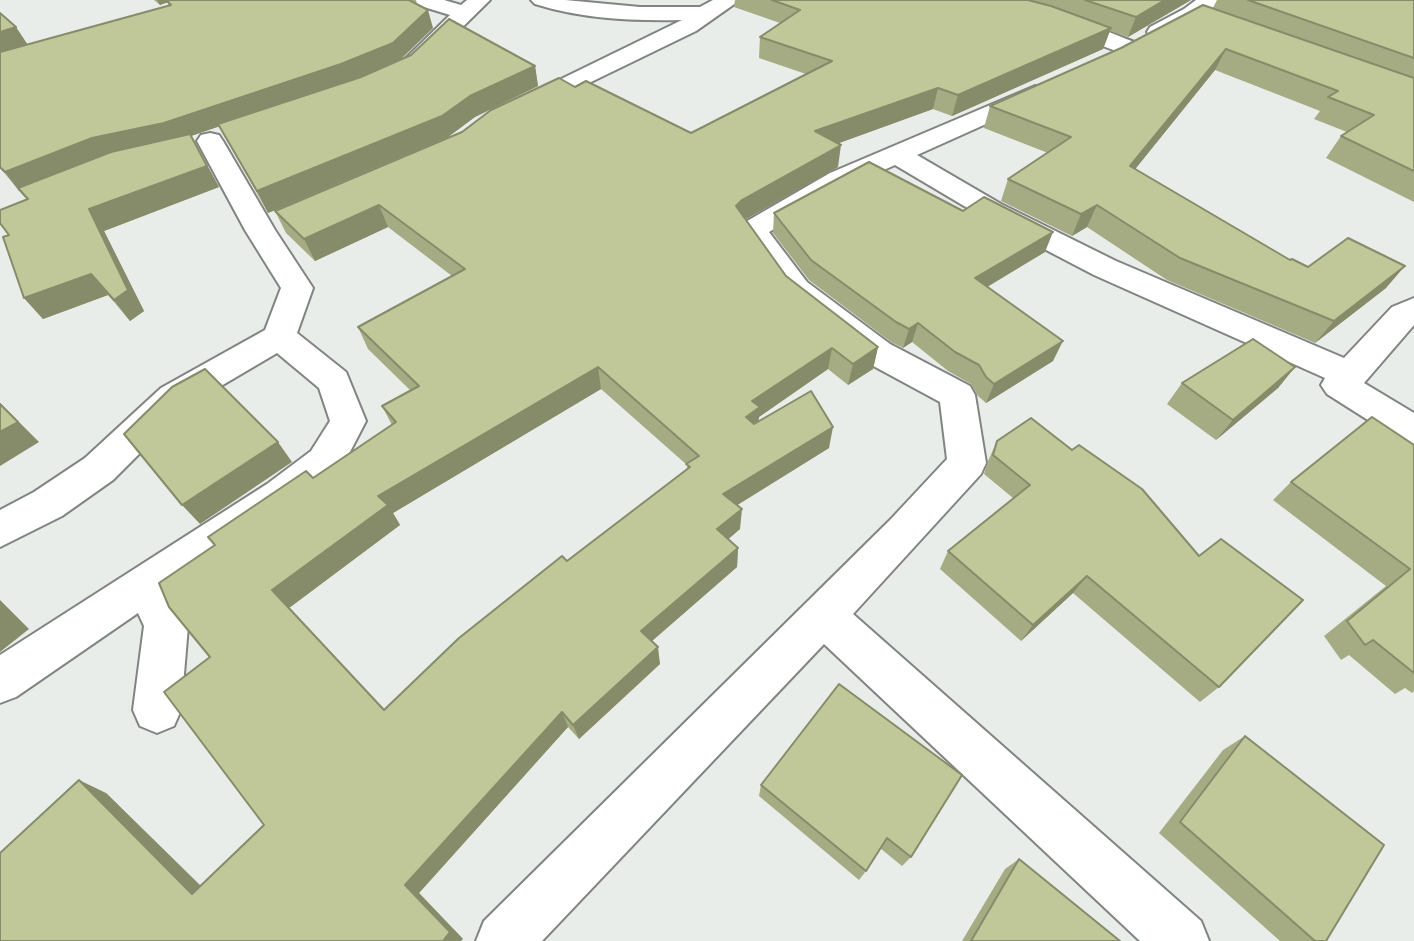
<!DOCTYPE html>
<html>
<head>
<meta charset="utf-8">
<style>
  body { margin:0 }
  canvas { display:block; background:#e8ede9 }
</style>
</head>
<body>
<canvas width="1414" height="941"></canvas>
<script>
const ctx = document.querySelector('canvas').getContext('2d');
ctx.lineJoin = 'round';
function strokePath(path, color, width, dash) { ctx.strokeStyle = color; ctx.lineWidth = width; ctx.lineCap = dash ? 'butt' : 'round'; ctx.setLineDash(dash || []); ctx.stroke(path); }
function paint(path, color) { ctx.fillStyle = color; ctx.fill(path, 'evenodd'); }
const minor = new Path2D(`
  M410 0H444L461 5 467 0H490L425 64H409L405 59 450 15 414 4Z
  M531 0H565L640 7H700L713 0H740L696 31 521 116 512 113 508 108 512 103 682 20C631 21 583 19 535 4Z
  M968 0C1031 0 1080 21 1137 43L1140 48 1137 53H1121L1045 24 972 4Z
  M1196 0H1220C1207 17 1171 42 1150 37L1147 32 1150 27 1184 9Z
  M1035 86 1044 88 1047 93 1044 98 917 155 1001 204 1116 261 1344 358 1392 307 1414 298V325L1364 383 1414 413V445L1401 441 1327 394 1321 385 1325 378 1094 275 981 216 895 165 850 185 769 232 807 282 890 344 970 386 975 395 986 463 981 474 853 614 1201 921 1209 941H1140L824 644 542 941H476L484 921 890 520 947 459 940 402 866 362 785 296 737 230 742 224 830 173Z
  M210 133 219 135 223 141 275 230 313 288 297 333 346 372 366 421 339 473 295 506 172 590 188 626 181 710 174 726 157 733 140 726 133 710 144 626 138 613 16 697 0 703V655L267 484 311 451 330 421 319 388 277 353 187 406 113 480 62 516 0 547V510L34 492 85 458 161 388 265 330 281 288 245 230 197 141 201 135Z`);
const wall = new Path2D(`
  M154 0H416L417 4 433 28 399 60 535 66 538 86 475 117 448 137 268 213 219 126 191 136 219 187 104 231 144 311 130 321 108 295 43 319 24 298 9 235 27 200 0 168V13L28 45 169 6 167 2 160 5Z
  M735 0H1191L1128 37 1110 31 1103 49 952 116 933 109 838 143V167L745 219 786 276 878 347 873 369 848 385 828 369 759 417 758 422 829 448 737 505 740 529 728 539 738 548 737 567 652 641 660 664 579 739 568 727 419 893 463 939 0 941 106 793 201 886 264 825 210 657 313 478 392 425 382 406 410 390 368 349 358 327 452 276 388 227 315 261 286 233 275 211 575 87 691 133 806 74 759 58 760 37 780 23 734 7ZM601 389 687 465V469L567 561 384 710 289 608 400 525 393 513Z
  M1217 0H1414V202L1326 158 1341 136 1347 132 1314 119 1320 111 1215 70 1135 169 1290 260 1308 267 1386 288 1315 343 1167 280 1087 227 1072 236 1001 201 1008 179 1048 153 984 128 990 106 1213 8Z
  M963 211 1045 252 987 286 1053 361 986 403 978 396 971 384 948 371 912 342 903 348 891 342 809 280 773 233 774 213Z
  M1295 367 1278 388 1216 440 1167 404 1182 383Z
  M997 441 1219 687 1200 702 1073 593 1021 641 940 569 948 551 1013 498 984 474 988 461Z
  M1414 445V691L1412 693 1405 688 1395 694 1349 655 1341 660 1324 636 1386 586 1273 500 1291 482Z
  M839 684 911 857 902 866 880 848 866 871 859 880 759 796 761 785Z
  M1245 736 1326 941H1280L1159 833 1223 750Z
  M1019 859 1120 941H962L1005 869Z`);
const shadedWall = new Path2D(`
  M157 0H175L160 5Z
  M1165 0H1191L1128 37 1136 17Z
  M428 10 433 28 399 61 348 83 191 136 219 187 104 231 144 311 130 321 114 300 89 209 104 157 19 191 5 172 92 138Z
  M16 27 28 45 0 54V32Z
  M1111 28 1103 49 952 116 958 95Z
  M1226 49 1215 70 1120 188 1130 166Z
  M535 66 538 86 475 117 448 137 268 213 257 191Z
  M938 88 933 109 812 153 815 131Z
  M841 145 838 167 741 222 736 206 742 200Z
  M379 205 388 227 315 261 304 239Z
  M1097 205 1087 227 1072 236 1081 214Z
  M1053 232 1045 252 969 298 975 278Z
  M1405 266 1386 288 1315 343 1334 321Z
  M91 274 108 295 43 319 24 298Z
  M918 323 912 342 903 348 909 329Z
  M1063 341 1053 361 986 403 994 384Z
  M878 347 873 369 848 385 853 364Z
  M832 348 828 369 759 417 758 428 746 417 752 401Z
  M598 367 601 389 393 513 400 525 289 608 272 590 378 496Z
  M1295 367 1278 388 1216 440 1233 420Z
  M0 403 39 442 0 466Z
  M833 427 829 448 723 514V494Z
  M278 442 292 462 200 524 182 505Z
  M742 509 740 529 717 549V529Z
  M738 548 737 567 644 648 641 631Z
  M1087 576 1073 593 1021 641 1033 625Z
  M0 600 29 629 0 652Z
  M658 647 660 664 579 739 573 725Z
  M562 712 568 727 419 893 463 939 461 941H443L405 885Z
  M79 780 106 793 217 902 192 894Z`);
const building = new Path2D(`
  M170 0H409L428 10 393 43 341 64 164 123 92 138 5 172 0 167V52L171 5 167 1Z
  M772 0H1028L1051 6 1111 28 958 95 938 88 815 131 841 145 742 200 736 206 786 276 878 347 853 364 832 348 752 401 760 407 746 417 754 424 811 391 833 427 723 494 742 509 717 529 738 548 641 631 658 647 573 725 562 712 405 885 450 932 443 941H0V853L79 780 192 894 264 825 164 692 210 657 169 607 159 583 215 545 208 537 306 471 313 478 396 422 382 406 419 386 358 327 465 269 379 205 304 239 275 211 462 132 491 110 559 78 575 87 586 81 691 133 832 61 760 37 800 10ZM598 367 699 456 686 464 690 467 567 561 562 556 459 638 384 710 272 590 388 505 378 496Z
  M1085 0H1165L1136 17Z
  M1248 0H1414V58Z
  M1203 5 1414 78V171L1341 136 1374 115 1328 97 1338 91 1226 49 1130 166 1290 260 1292 259 1308 267 1348 238 1405 266 1334 321 1180 258 1097 205 1081 214 1008 179 1071 137 990 106 1121 48Z
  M0 13 16 27 0 32Z
  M449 19 535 66 470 96 442 116 257 191 218 124 361 77 411 55Z
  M190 134 207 166 89 209 128 290 114 300 91 274 24 298 3 237 9 235 0 223V210L28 199 18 188 111 152Z
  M869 162 963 211 984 197 1053 232 975 278 1063 341 994 384 986 377 979 365 955 352 918 323 909 329 896 322 811 260 774 213Z
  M1253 339 1295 367 1233 420 1182 383Z
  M205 369 278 442 182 505 124 434 172 387Z
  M0 404 18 422 0 432Z
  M1372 417 1414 445V673L1373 640 1365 645 1347 621 1410 569 1291 482Z
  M1031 418 1072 450 1079 445 1142 489 1199 556 1221 539 1303 600 1219 687 1087 576 1033 625 948 551 1030 485 993 455 997 441Z
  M839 684 962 775 911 857 887 838 866 871 761 785Z
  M1245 736 1384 845 1326 941H1315L1180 822Z
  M1019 859 1120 941H971Z`);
strokePath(minor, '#818582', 4);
paint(minor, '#fff');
paint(wall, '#a5ab83');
paint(shadedWall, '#868b6a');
paint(building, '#c0c798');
strokePath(building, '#868b6a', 2);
</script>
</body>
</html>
